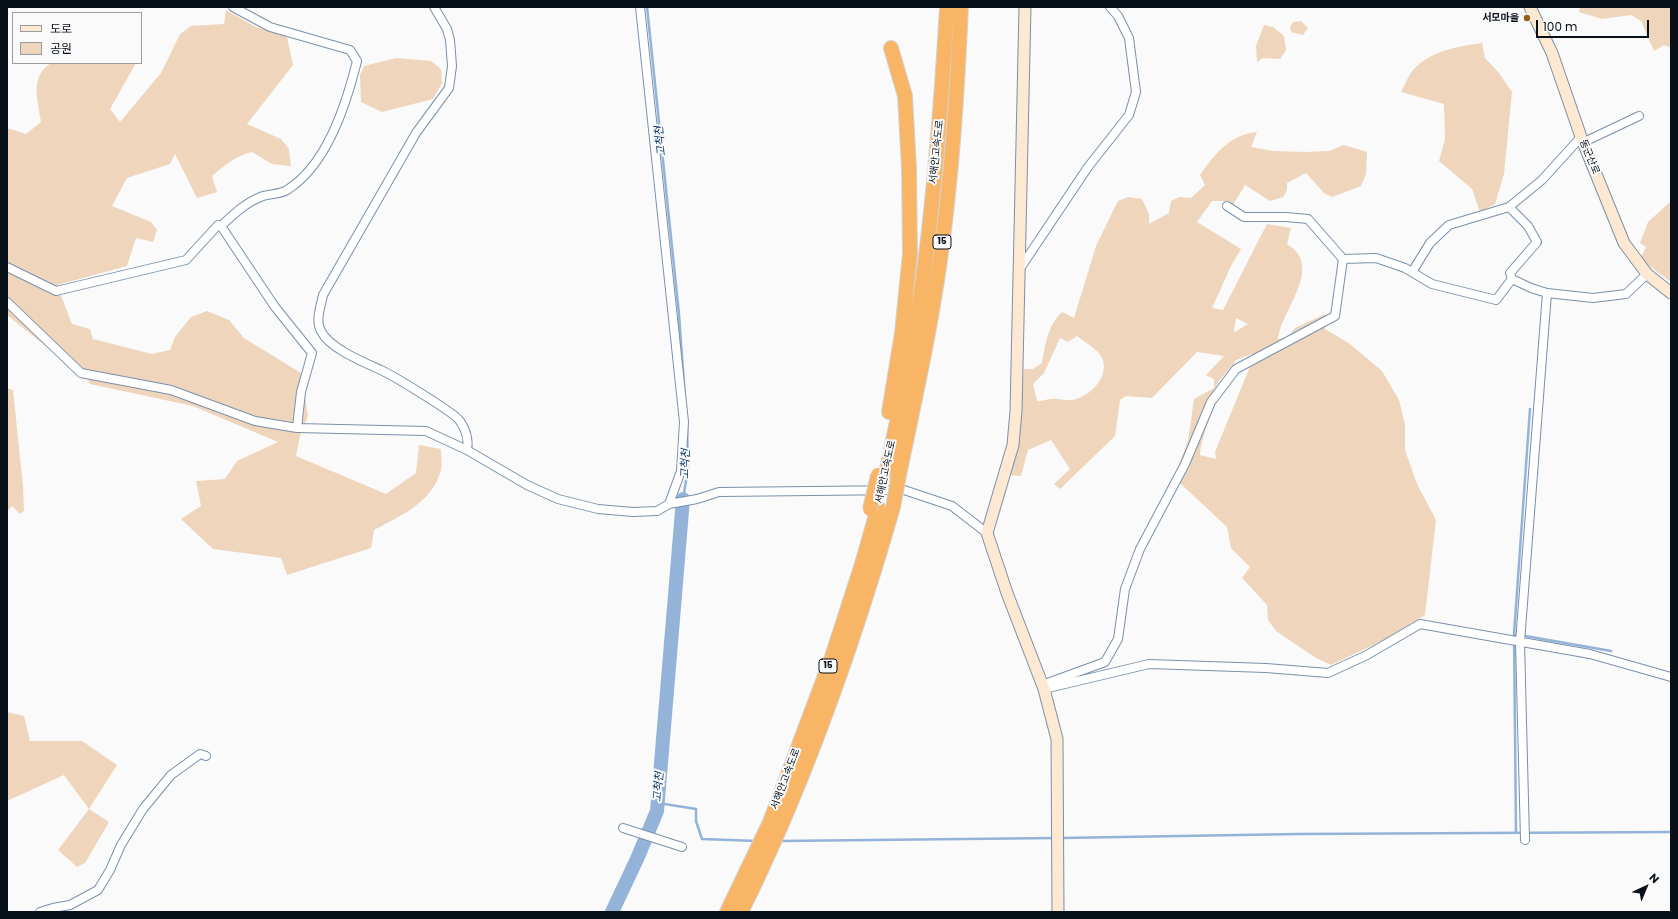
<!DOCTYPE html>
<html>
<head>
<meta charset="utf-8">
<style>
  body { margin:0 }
  #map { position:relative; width:1678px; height:919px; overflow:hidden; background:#fafafa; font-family:Poppins,"Noto Sans KR",sans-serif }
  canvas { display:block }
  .frame { position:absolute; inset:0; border:8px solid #070f19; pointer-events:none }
  .legend { position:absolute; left:12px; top:12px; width:130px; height:52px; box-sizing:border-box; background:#fafafa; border:1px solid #999ca0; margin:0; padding:5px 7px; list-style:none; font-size:12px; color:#070f19 }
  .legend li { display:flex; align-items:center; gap:8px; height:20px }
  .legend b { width:20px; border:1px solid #999ca0 }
  .north { position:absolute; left:1626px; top:867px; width:40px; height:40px; -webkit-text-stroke:3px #fafafa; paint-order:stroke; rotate:44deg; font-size:11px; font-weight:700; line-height:16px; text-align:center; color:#070f19 }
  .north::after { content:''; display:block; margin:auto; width:14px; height:18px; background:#070f19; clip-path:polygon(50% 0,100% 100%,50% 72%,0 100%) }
  .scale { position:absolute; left:1536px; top:20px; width:113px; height:18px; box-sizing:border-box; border:2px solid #070f19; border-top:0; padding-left:5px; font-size:12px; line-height:14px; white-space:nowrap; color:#070f19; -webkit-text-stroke:3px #fafafa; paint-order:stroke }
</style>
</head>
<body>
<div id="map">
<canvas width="1678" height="919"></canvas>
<div class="frame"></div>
<ul class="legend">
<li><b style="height:5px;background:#fde9d1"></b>도로</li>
<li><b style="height:11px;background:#efd5bb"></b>공원</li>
</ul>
<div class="north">N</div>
<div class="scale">100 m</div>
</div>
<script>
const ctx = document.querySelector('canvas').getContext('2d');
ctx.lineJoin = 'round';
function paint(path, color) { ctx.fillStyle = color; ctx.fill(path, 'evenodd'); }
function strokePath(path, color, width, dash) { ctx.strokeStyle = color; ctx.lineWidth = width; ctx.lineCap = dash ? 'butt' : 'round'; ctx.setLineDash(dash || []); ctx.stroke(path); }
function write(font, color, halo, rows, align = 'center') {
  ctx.font = font + ' Poppins,"Noto Sans KR",sans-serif'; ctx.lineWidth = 4; ctx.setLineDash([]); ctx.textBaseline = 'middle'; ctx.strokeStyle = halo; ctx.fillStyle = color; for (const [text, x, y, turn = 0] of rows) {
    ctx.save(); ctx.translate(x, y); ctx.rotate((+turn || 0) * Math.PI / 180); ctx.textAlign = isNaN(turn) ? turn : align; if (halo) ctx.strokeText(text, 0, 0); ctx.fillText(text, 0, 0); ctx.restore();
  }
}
const green = new Path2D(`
  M1580 7H1671V48L1664 45 1654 51 1641 21 1631 15 1602 19 1579 12Z
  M226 10 254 26 287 37 293 65 247 124 281 139 289 149 291 166 272 164 252 152C235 156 225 165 212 176L217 192 197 198 175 154 170 164 127 178 112 206 151 222 157 230 153 242 136 238 127 266 57 285 72 324 90 329 93 339 152 354 170 350 175 337 191 317 207 311 229 320 244 338 301 373 308 416 300 436 296 456 386 494 416 473 419 445 441 449C441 456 443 466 440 473 431 503 400 516 374 530L371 548 287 575 281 558 213 549 181 519 201 506 196 481 225 479 237 461 278 442 193 406 90 384 88 380 7 315V128L26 134 41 122C38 100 29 77 51 63H136L110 109 120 122 161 73 180 34 191 26 224 24Z
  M1301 21 1308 28 1303 35 1291 32 1290 27 1293 22Z
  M1264 25 1273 27 1284 36 1286 50 1280 59 1263 58 1257 62 1256 46Z
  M1482 43 1485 58 1499 73 1512 92 1504 174 1495 204 1480 212 1472 189 1439 161 1445 139 1444 104 1401 92C1405 85 1408 76 1413 70 1432 50 1456 47 1482 43Z
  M396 58 431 61 441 69 442 83 433 99 382 112 361 102 360 75 364 66Z
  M1257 132 1251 147 1272 151 1305 152 1329 151 1344 145 1367 152 1366 174 1361 186 1332 197 1324 193 1306 173 1287 183V190L1283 197 1270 201 1245 185 1233 205 1229 201H1212L1197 222 1241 249 1231 266 1212 308 1223 310 1267 224 1291 228 1287 244C1325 267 1281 310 1278 339L1288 337 1295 328 1325 314V329L1350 344 1382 371 1399 400 1405 425V450L1417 484 1436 520 1425 615 1384 640 1331 665 1316 658 1276 631 1268 620 1267 605 1242 578 1250 567 1231 548 1227 527 1181 484 1173 480 1188 441 1194 399 1214 388V379L1206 375 1224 356 1197 352 1152 398 1126 396 1120 400 1115 436 1060 489 1054 484 1070 469 1051 440 1028 450 1021 476 1010 475 1017 452 1024 369H1033L1042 363C1045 345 1048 325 1062 312L1074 318 1096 246 1118 201 1128 197 1142 199 1149 214V224L1169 213 1171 201 1179 197 1191 198 1205 185 1200 175C1215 154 1229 135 1257 132ZM1236 318 1248 324 1235 332 1234 331ZM1077 336C1084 342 1096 348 1101 356 1112 376 1089 398 1071 400 1064 401 1058 398 1052 399 1046 399 1043 402 1037 401L1033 384 1044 373 1060 338 1068 342ZM1252 354 1249 369 1215 452 1216 459 1200 455C1201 438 1209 424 1212 407 1214 401 1212 392 1216 386 1221 376 1230 370 1236 360Z
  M1671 197V282L1648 265 1641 257 1646 247 1640 243 1648 222 1670 202Z
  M7 388 13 390 23 486 24 511 20 514 12 506 7 512Z
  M7 712 24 716 30 741H82L117 765 89 809 109 822 85 863 77 867 58 850 89 809 64 775 7 801Z`);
const stream = new Path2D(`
  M647 7 679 314 685 399
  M683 499 688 469 687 426
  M1514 634 1611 651
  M658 803 696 809V821L702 839 757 841
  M1516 833 1514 634 1530 409
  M1062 838 1298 834 1671 832
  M780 841 1055 838`);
const river = new Path2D(`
  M612 912 637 859 657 811 683 499`);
const street = new Path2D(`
  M233 7 270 27 350 50 357 61C346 105 327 165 287 190 281 194 270 194 263 196 246 202 234 214 221 226L275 307 312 353 301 392 297 428
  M434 7 447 29 450 40 452 66 449 88 416 133 323 295C321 306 315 320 321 331 329 348 363 362 381 370 392 375 455 413 460 421 466 430 469 440 467 450
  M640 7 684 422 681 471 669 504
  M1584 142 1639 116
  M1227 206 1244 217H1286L1308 219 1343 259 1376 258 1405 268 1432 284 1496 300 1512 279 1531 288 1547 293 1593 298 1626 294 1647 274
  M1509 207 1528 226 1537 242 1510 273 1512 279
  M7 267 56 291 186 260 218 225
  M1019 270 1088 167 1129 115 1136 92 1129 38 1118 16 1110 7
  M1412 272 1430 243 1449 225 1509 207 1542 180 1581 137
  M7 302 81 373 171 390 255 421 297 428 426 431 467 450 527 485 558 499 598 509 633 512 657 511 669 504 697 499 719 492 904 490 952 506 987 533
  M1042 685 1105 662 1118 639 1125 589 1140 549 1185 464 1211 402 1236 369 1335 316 1343 259
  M1044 689 1149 664 1266 668 1328 673 1367 655 1420 624 1590 654 1671 677
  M623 828 682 847
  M1525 840 1520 642 1547 293
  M40 912 53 908 70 905 98 890 110 870 121 845 143 809 171 775 200 754 206 756`);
const secondary = new Path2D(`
  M1025 7 1016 411 1013 445 987 533 1007 593 1044 689 1057 739 1058 912
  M1530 7 1552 53 1581 137 1624 243 1647 274 1671 293`);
const highway = new Path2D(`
  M889 412 902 333 910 253 909 168 905 96 891 48
  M886 475C900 405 916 334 925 263 936 178 942 93 947 7
  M899 475C914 403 930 332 940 260 952 176 957 92 961 7
  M727 912 770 822 832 657 862 564 878 508
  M741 912C805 783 853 646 893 507`);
const highwayBridge = new Path2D(`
  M893 507 899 475
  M870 509 878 475`);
const markers = [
  [1527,18,4,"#955f16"]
];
const shields = [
  [942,242,18],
  [828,666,18]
];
const shieldNames = [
  ["15",942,242],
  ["15",828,666]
];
const poiNames = [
  ["서모마을",1519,18]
];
const streetNames = [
  ["서해안고속도로",937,152,-84],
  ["동군산로",1589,157,68],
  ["서해안고속도로",886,472,-78],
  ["서해안고속도로",786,779,-69]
];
const waterNames = [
  ["고척천",661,141,-96],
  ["고척천",686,464,-88],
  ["고척천",659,787,-85]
];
paint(green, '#efd5bb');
strokePath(stream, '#94b3d9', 2.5);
strokePath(river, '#94b3d9', 14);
strokePath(street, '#7990ab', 10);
strokePath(secondary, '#7990ab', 13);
strokePath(highway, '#d2d4d6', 16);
strokePath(street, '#fff', 8);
strokePath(secondary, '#fde9d1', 11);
strokePath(highway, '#f9b566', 14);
strokePath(highwayBridge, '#d2d4d6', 16, []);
strokePath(highwayBridge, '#f9b566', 14);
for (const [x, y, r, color] of markers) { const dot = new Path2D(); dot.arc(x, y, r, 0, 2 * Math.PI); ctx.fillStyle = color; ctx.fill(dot); strokePath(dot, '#fafafa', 1.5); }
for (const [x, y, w] of shields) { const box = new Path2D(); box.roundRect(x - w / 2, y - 7, w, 14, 3); ctx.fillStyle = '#fafafa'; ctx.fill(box); strokePath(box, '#070f19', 1); }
write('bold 9px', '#070f19', null, shieldNames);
write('bold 10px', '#070f19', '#fafafa', poiNames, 'right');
write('10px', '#070f19', '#fafafa', streetNames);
write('italic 11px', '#053462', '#fafafa', waterNames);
</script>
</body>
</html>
